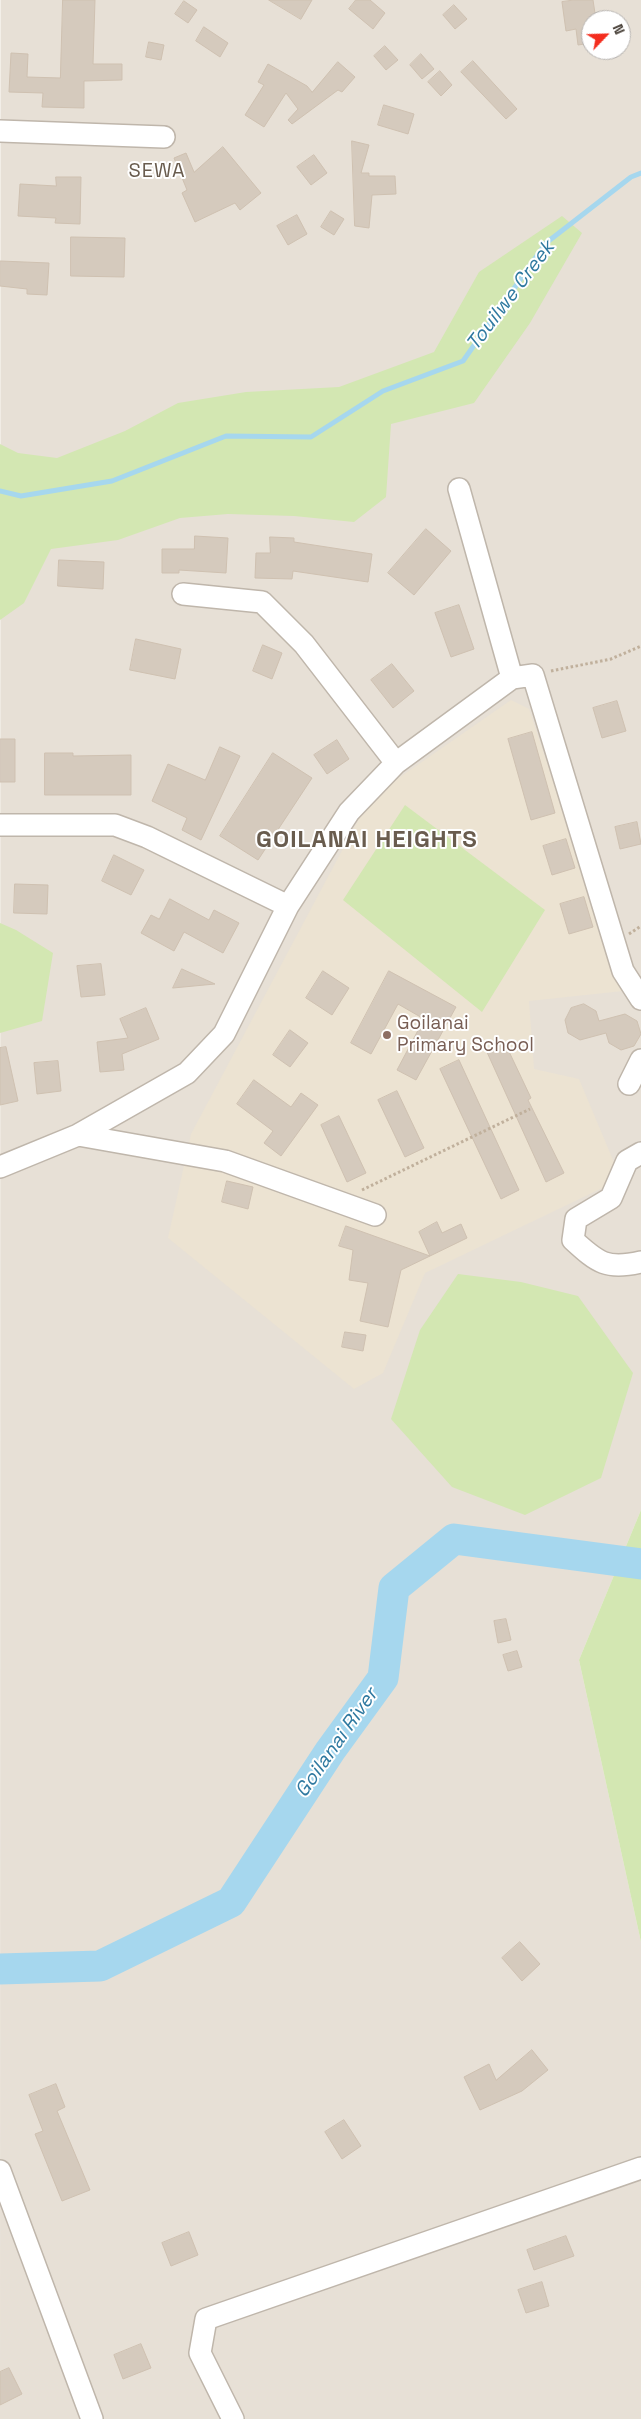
<!DOCTYPE html>
<html>
<head>
<meta charset="utf-8">
<style>
  body { margin:0 }
  #map { position:relative; width:641px; height:2419px; overflow:hidden; background:#f3efe8; font-family:"Space Grotesk",sans-serif }
  canvas { display:block }
  .north { position:absolute; left:581px; top:10px; width:50px; height:50px; box-sizing:border-box; background:#fff; border:1px solid #b5b2af; border-radius:50%; rotate:66deg; font-size:14px; font-weight:700; line-height:20px; text-align:center; color:#473f37 }
  .north::after { content:''; display:block; margin:auto; width:18px; height:22px; background:#f42d1e; clip-path:polygon(50% 0,100% 100%,50% 72%,0 100%) }
</style>
</head>
<body>
<div id="map">
<canvas width="641" height="2419"></canvas>
<div class="north">N</div>
</div>
<script>
const ctx = document.querySelector('canvas').getContext('2d');
ctx.lineJoin = 'round';
function paint(path, color) { ctx.fillStyle = color; ctx.fill(path, 'evenodd'); }
function strokePath(path, color, width, dash) { ctx.strokeStyle = color; ctx.lineWidth = width; ctx.lineCap = dash ? 'butt' : 'round'; ctx.setLineDash(dash || []); ctx.stroke(path); }
function write(font, color, halo, rows, align = 'center') {
  ctx.font = font + ' "Space Grotesk",sans-serif'; ctx.lineWidth = 4; ctx.setLineDash([]); ctx.textBaseline = 'middle'; ctx.strokeStyle = halo; ctx.fillStyle = color; for (const [text, x, y, turn = 0] of rows) {
    ctx.save(); ctx.translate(x, y); ctx.rotate((+turn || 0) * Math.PI / 180); ctx.textAlign = isNaN(turn) ? turn : align; if (halo) ctx.strokeText(text, 0, 0); ctx.fillText(text, 0, 0); ctx.restore();
  }
}
const residential = new Path2D(`
  M1 0H641V1510L579 1660 641 1942V2419H0ZM591 20H621V50H591Z`);
const education = new Path2D(`
  M511 700 529 709 623 991 529 1001 534 1069 579 1079 621 1179 425 1273 383 1373 354 1389 168 1238 191 1134 370 798Z`);
const green = new Path2D(`
  M562 216 582 233 530 323 474 403 391 424 386 497 354 522 294 516 228 514 180 518 118 540 51 549 24 603 0 620V444L18 453 57 458 125 431 178 403 246 392 339 387 434 352 479 272Z
  M405 805 545 910 482 1012 343 900Z
  M0 923 16 930 53 953 42 1021 0 1033Z
  M458 1274 521 1282 578 1296 633 1373 601 1478 525 1515 452 1487 391 1419 420 1330Z
  M641 1510V1942L579 1660Z`);
const stream = new Path2D(`
  M0 491 21 496 112 481 226 436 311 437 383 391 463 361 546 243 631 177 641 173`);
const river = new Path2D(`
  M0 1969 100 1966 231 1902 330 1751 383 1678 394 1588 454 1539 641 1564`);
const building = new Path2D(`
  M63 0H95L93 64H122V80L84 81V108L42 107 43 93 9 92 11 53 28 54 27 77 60 78Z
  M269 0H312L301 19Z
  M356 0H370L385 13 373 29 349 9Z
  M574 0H593L596 20H591V43L578 45 576 29 566 31 562 2Z
  M184 1 197 10 188 23 175 14Z
  M454 5 467 19 455 29 443 15Z
  M204 27 228 43 220 57 196 41Z
  M149 42 164 45 161 60 146 57Z
  M385 46 398 60 386 70 374 56Z
  M421 54 434 69 422 79 410 65Z
  M473 61 517 109 506 119 461 72Z
  M338 62 355 77 342 92 338 90 292 124 288 120 298 109 286 93 264 127 245 115 264 85 258 82 268 64 307 86 312 92Z
  M440 71 452 85 441 96 428 82Z
  M384 105 414 114 408 134 378 125Z
  M352 141 369 145 361 173H369V176H395L396 194 372 195 369 228 355 226Z
  M223 147 261 193 240 210 235 203 195 222 182 193 187 190 174 158 186 153 194 172Z
  M314 155 327 173 311 185 297 167Z
  M56 177H81L80 224 55 223 56 218 18 216 20 184 56 186Z
  M331 211 344 219 334 235 321 227Z
  M297 215 307 234 288 245 277 226Z
  M71 237 125 238 124 277 71 276Z
  M0 261 49 263 47 295 27 294V289L0 286Z
  M426 529 451 551 414 595 388 573Z
  M195 536 228 538 226 573 179 570V573H162V549H194Z
  M270 537 294 538V542L372 554 368 582 293 571 292 579 255 578 256 553H270Z
  M59 560 104 562 103 589 58 586Z
  M459 605 474 649 451 657 435 613Z
  M136 639 181 649 175 679 130 670Z
  M263 645 282 653 272 679 253 671Z
  M392 664 414 691 393 708 371 680Z
  M617 701 626 731 602 738 593 708Z
  M532 732 555 813 531 820 508 739Z
  M0 739H15V782H0Z
  M337 740 349 759 327 774 314 755Z
  M220 747 240 756 201 840 182 830 187 818 152 801 168 764 205 780Z
  M45 753H73V756L131 755V795H45Z
  M273 753 312 778 258 860 220 836Z
  M637 822 641 844 620 849 615 827Z
  M566 839 575 868 552 875 543 846Z
  M114 855 144 870 131 895 102 881Z
  M15 884 48 885 47 914 14 913Z
  M584 897 593 927 569 934 560 904Z
  M170 899 209 920 214 910 239 923 223 953 184 932 174 951 141 933 151 915 159 919Z
  M101 964 105 995 81 997 77 966Z
  M182 969 215 984 173 988Z
  M323 971 349 988 332 1015 306 998Z
  M389 971 456 1007 416 1080 397 1070 424 1019 398 1004 371 1054 351 1043Z
  M584 1004 596 1011 599 1021 625 1014 637 1021 641 1034 634 1046 621 1050 609 1043 606 1033 580 1040 568 1033 565 1020 571 1008Z
  M146 1008 159 1039 122 1054 124 1070 100 1072 97 1042 128 1038 120 1019Z
  M290 1030 308 1043 290 1067 273 1055Z
  M504 1041 531 1098 528 1100 564 1173 546 1182 486 1050Z
  M6 1047 18 1101 0 1105V1048Z
  M459 1060 519 1190 501 1199 440 1069Z
  M58 1061 61 1091 37 1094 34 1063Z
  M254 1080 291 1107 301 1093 318 1105 281 1156 264 1143 273 1131 237 1104Z
  M397 1091 424 1148 405 1157 378 1100Z
  M339 1116 366 1173 347 1182 321 1125Z
  M227 1181 253 1187 248 1209 222 1202Z
  M437 1222 442 1233 461 1224 467 1238 430 1256 419 1232Z
  M346 1226 430 1256 401 1270 388 1327 360 1321 368 1283 349 1280 353 1250 339 1246Z
  M345 1332 366 1335 363 1351 342 1347Z
  M506 1619 511 1640 498 1643 494 1621Z
  M517 1651 522 1667 508 1671 503 1655Z
  M520 1942 540 1964 522 1981 502 1958Z
  M532 2050 548 2070 522 2091 480 2110 464 2077 489 2064 496 2080Z
  M56 2084 65 2107 57 2111 90 2190 62 2201 35 2134 43 2131 29 2095Z
  M344 2120 361 2146 342 2159 325 2132Z
  M189 2232 198 2255 171 2266 162 2243Z
  M566 2236 574 2256 534 2270 527 2250Z
  M542 2282 549 2306 526 2313 518 2290Z
  M141 2344 151 2368 123 2379 114 2355Z
  M9 2368 22 2394 0 2405V2372Z`);
const path = new Path2D(`
  M551 671 611 659 641 646
  M629 934 641 926
  M362 1190 530 1109`);
const minor = new Path2D(`
  M0 131 164 137
  M459 489 512 678
  M183 594 262 602 304 644 396 763
  M0 825H115L147 837 288 906
  M629 1084 641 1060
  M78 1135 225 1161 375 1215
  M641 1153 627 1161 611 1198 576 1219 573 1240C598 1263 607 1270 641 1262
  M0 1167 78 1135 187 1073 224 1034 288 906 349 812 396 763 512 678 533 675 623 971 641 999
  M0 2171 92 2419
  M233 2419 200 2353 206 2319 641 2168`);
const markers = [
  [387,1035,5,"#8d6e63"]
];
const educationNames = [
  ["Goilanai",397,1024],
  ["Primary School",397,1046]
];
const neighbourhoodNames = [
  ["SEWA",157,172]
];
const waterNames = [
  ["Touilwe Creek",511,296,-53],
  ["Goilanai River",337,1743,-55]
];
const districtNames = [
  ["GOILANAI HEIGHTS",367,840]
];
paint(residential, '#e7e0d6');
paint(education, '#ece3d2');
paint(green, '#d3e7b2');
strokePath(stream, '#a6d7ee', 5);
strokePath(river, '#a6d7ee', 31);
paint(building, '#d5cabd');
strokePath(building, '#cfc1b1', 1);
strokePath(minor, '#bfb6ab', 24);
strokePath(path, '#c0b09c', 3, [2.5, 2.5]);
strokePath(minor, '#fff', 21);
for (const [x, y, r, color] of markers) { const dot = new Path2D(); dot.arc(x, y, r, 0, 2 * Math.PI); ctx.fillStyle = color; ctx.fill(dot); strokePath(dot, '#fff', 2); }
write('19px', '#785e54', '#fff', educationNames, 'left');
ctx.letterSpacing = '1px';
write('20px', '#695c4e', '#fff', neighbourhoodNames);
ctx.letterSpacing = '0px';
write('italic 20px', '#2f79a0', '#fff', waterNames);
ctx.letterSpacing = '1px';
write('bold 24px', '#695c4e', '#fff', districtNames);
ctx.letterSpacing = '0px';
</script>
</body>
</html>
